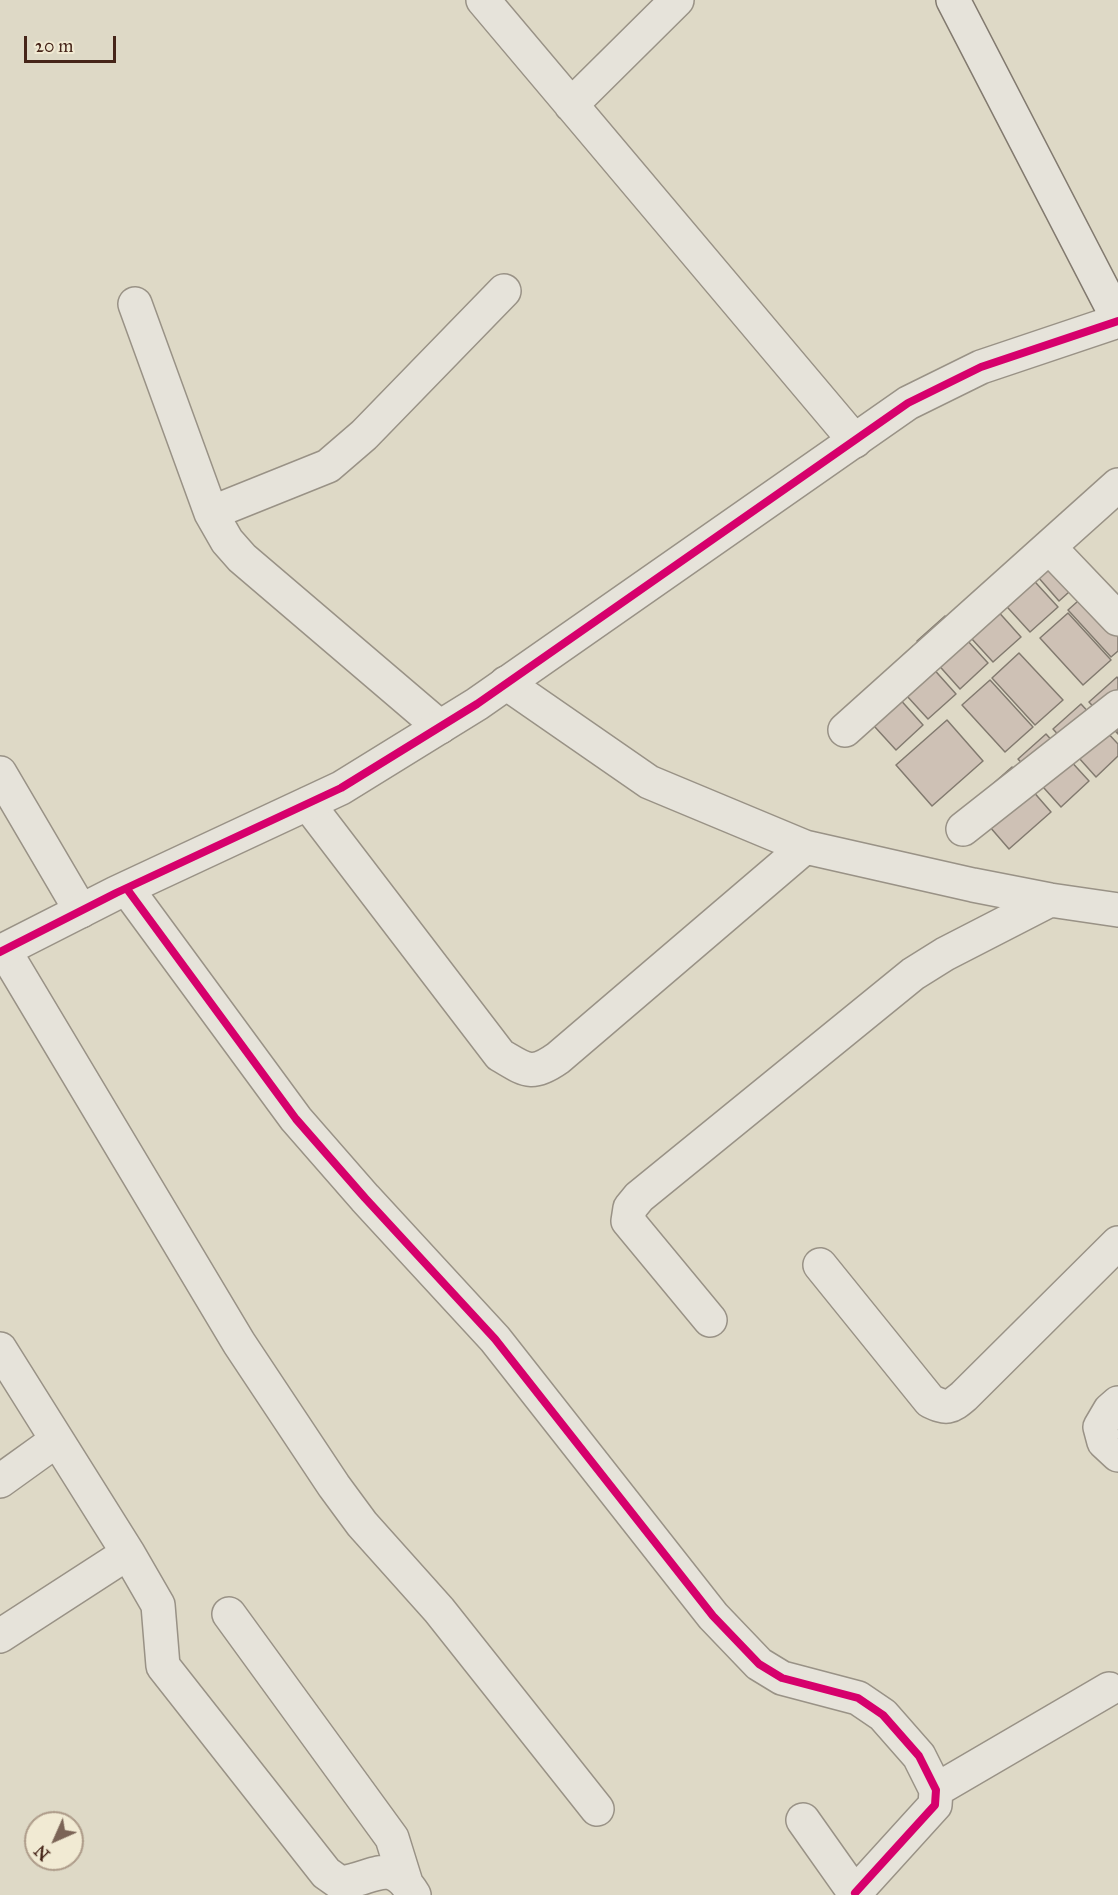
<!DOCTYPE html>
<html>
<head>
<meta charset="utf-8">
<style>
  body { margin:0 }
  #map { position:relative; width:1118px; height:1895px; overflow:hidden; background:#ded9c6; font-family:"IM FELL Great Primer",serif }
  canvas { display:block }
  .north { position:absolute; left:24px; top:1811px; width:60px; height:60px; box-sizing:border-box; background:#f1ead3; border:2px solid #ad9b89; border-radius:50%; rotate:225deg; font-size:16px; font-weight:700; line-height:24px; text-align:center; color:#462519 }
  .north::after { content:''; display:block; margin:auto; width:21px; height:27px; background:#7b6456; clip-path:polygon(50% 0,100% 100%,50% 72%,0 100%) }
  .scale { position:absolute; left:24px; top:36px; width:92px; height:27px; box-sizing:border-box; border:3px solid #462519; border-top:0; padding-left:8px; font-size:18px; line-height:21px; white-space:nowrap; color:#462519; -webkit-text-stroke:4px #f1ead3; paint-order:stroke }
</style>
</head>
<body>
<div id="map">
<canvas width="1118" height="1895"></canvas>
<div class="north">N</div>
<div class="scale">20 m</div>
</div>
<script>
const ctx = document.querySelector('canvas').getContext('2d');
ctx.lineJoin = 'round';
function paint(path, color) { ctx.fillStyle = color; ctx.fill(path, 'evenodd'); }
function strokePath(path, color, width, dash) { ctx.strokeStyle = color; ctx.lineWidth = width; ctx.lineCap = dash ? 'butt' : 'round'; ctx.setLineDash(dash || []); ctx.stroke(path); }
const building = new Path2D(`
  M1045 528 1088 575 1059 601 1017 553Z
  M1015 560 1058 607 1030 632 987 585Z
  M1096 585 1118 609V651L1111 657 1068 610Z
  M978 589 1021 637 993 662 950 615Z
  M1068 613 1111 660 1083 685 1040 638Z
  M945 616 988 663 960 689 917 641Z
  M913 646 956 694 928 719 885 672Z
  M1019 653 1063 700 1035 725 992 678Z
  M880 677 923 725 896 750 853 703Z
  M1117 677 1118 679V734L1089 702Z
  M990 680 1033 727 1005 752 962 705Z
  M1081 704 1118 744V756L1096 777 1053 729Z
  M947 720 983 761 932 806 896 765Z
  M1046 734 1089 781 1061 807 1018 759Z
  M1012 767 1051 812 1009 849 970 804Z`);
const minor = new Path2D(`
  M483 0 855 441
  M571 105 677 0
  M135 304 211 513 227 541 242 558 440 727
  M211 513 328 466 364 435 504 291
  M1049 547 1118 619
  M506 683 649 782 805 847 973 885 1050 900 1118 910
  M845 730 1118 485
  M0 773 81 911
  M308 804 500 1055C526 1070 531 1077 558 1058L805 847
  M963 829 1118 707
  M127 889 296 1119 365 1198 495 1339 713 1616 759 1664 782 1678 858 1698 883 1715 919 1756 936 1790 935 1805 855 1893
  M4 950 239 1343 334 1486 362 1524 439 1610 597 1809
  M820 1265 930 1401C947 1409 950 1408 964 1396L1118 1243
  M710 1320 628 1221 630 1208 639 1197 913 974 945 954 1050 900
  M0 1349 128 1553 158 1605 163 1666 326 1873 340 1883C375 1879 390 1855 414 1895
  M1118 1403 1110 1410 1100 1427 1104 1442 1118 1455
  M0 1481 57 1440
  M229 1614 392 1838 406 1883
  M0 1636 128 1553
  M936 1790 1109 1689
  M803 1820 856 1895`);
const tertiary = new Path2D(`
  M0 952 116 893 341 788 477 704 908 403 981 367 1118 321`);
const secondary = new Path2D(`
  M953 0 1118 319`);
const cycleway = new Path2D(`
  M127 889 296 1119 365 1198 495 1339 713 1616 759 1664 782 1678 858 1698 883 1715 919 1756 936 1790 935 1805 855 1893
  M0 952 116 893 341 788 477 704 908 403 981 367 1118 321`);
paint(building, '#cec1b5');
strokePath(building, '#827a6f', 1.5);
strokePath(minor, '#999286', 36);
strokePath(tertiary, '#999286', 36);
strokePath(secondary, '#827a6f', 36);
strokePath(minor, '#e6e3da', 33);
strokePath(tertiary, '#e6e3da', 33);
strokePath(secondary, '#e6e3da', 33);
strokePath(cycleway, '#d6006c', 8);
</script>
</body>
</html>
